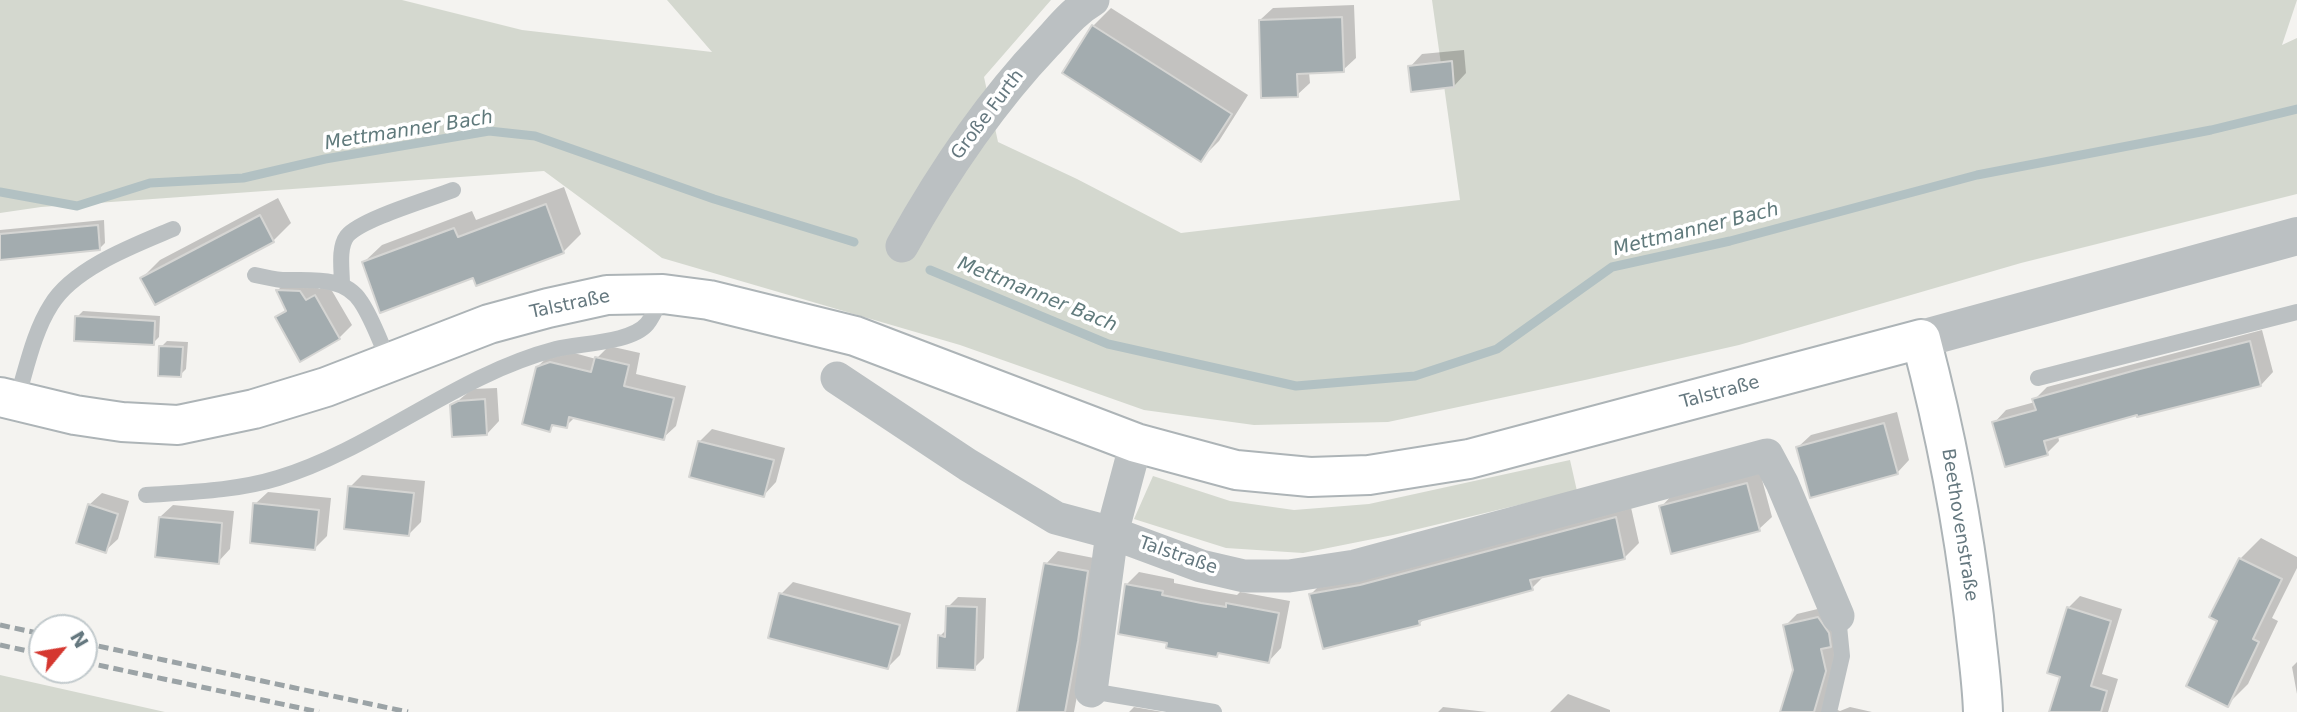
<!DOCTYPE html>
<html>
<head>
<meta charset="utf-8">
<style>
  body { margin:0 }
  #map { position:relative; width:2297px; height:712px; overflow:hidden; background:#f4f3f0; font-family:"DejaVu Sans",sans-serif }
  canvas { display:block }
  .north { position:absolute; left:28px; top:614px; width:70px; height:70px; box-sizing:border-box; background:#fff; border:2px solid #c1c9cc; border-radius:50%; rotate:60deg; font-size:19px; font-weight:700; line-height:28px; text-align:center; color:#65787f }
  .north::after { content:''; display:block; margin:auto; width:24px; height:32px; background:#d5372f; clip-path:polygon(50% 0,100% 100%,50% 72%,0 100%) }
</style>
</head>
<body>
<div id="map">
<canvas width="2297" height="712"></canvas>
<div class="north">N</div>
</div>
<script>
const ctx = document.querySelector('canvas').getContext('2d');
ctx.lineJoin = 'round';
function paint(path, color) { ctx.fillStyle = color; ctx.fill(path, 'evenodd'); }
function strokePath(path, color, width, dash) { ctx.strokeStyle = color; ctx.lineWidth = width; ctx.lineCap = dash ? 'butt' : 'round'; ctx.setLineDash(dash || []); ctx.stroke(path); }
function write(font, color, halo, rows, align = 'center') {
  ctx.font = font + ' "DejaVu Sans",sans-serif'; ctx.lineWidth = 7; ctx.setLineDash([]); ctx.textBaseline = 'middle'; ctx.strokeStyle = halo; ctx.fillStyle = color; for (const [text, x, y, turn = 0] of rows) {
    ctx.save(); ctx.translate(x, y); ctx.rotate((+turn || 0) * Math.PI / 180); ctx.textAlign = isNaN(turn) ? turn : align; if (halo) ctx.strokeText(text, 0, 0); ctx.fillText(text, 0, 0); ctx.restore();
  }
}
const green = new Path2D(`
  M0 0H402L522 30 712 52 667 0H1051L984 77 998 142 1077 179 1181 233 1460 200 1432 0H2297L2282 45 2297 38V194L2021 263 1739 345 1585 380 1388 422 1254 425 1144 410 960 345 662 258 544 171 41 207 0 213Z
  M1570 460 1577 491 1393 535 1303 553 1226 548 1134 519 1153 476 1230 501 1294 510 1369 504Z
  M0 675 165 712H0Z`);
const shadow = new Path2D(`
  M1354 5 1356 58 1343 70 1309 72 1310 83 1297 95 1260 20 1273 8Z
  M1111 8 1248 95 1219 141 1201 159 1093 26Z
  M1464 50 1466 73 1454 86 1410 67 1422 54Z
  M564 187 581 234 563 252 474 276 364 262 382 245 472 211 476 220Z
  M278 198 291 223 273 241 142 278 160 260Z
  M104 220 105 243 99 249 0 258V230Z
  M290 278 313 279 319 289 328 284 352 325 339 338 301 359 278 318 287 308 278 290Z
  M83 311 160 316 159 337 153 343 77 317Z
  M2262 330 2273 372 2261 385 2138 413 2058 435 2059 441 2047 453 1994 423 2006 410 2035 402 2034 400 2047 387Z
  M167 341 188 342 186 369 180 375 161 347Z
  M609 346 640 353 636 374 686 386 676 426 663 438 575 417 566 426 555 424 549 430 537 367 550 355 563 350 596 359Z
  M497 388 499 421 487 434 452 406 472 389Z
  M1897 412 1909 460 1897 473 1798 447 1811 435Z
  M712 429 785 448 776 482 764 495 699 442Z
  M1760 472 1772 517 1759 529 1661 507 1673 494Z
  M362 475 425 481 421 522 409 534 350 487Z
  M268 492 331 498 327 536 315 548 255 504Z
  M102 493 129 501 118 539 105 551 89 505Z
  M1630 503 1639 543 1624 558 1545 575 1532 588 1425 618 1419 624 1311 594 1326 579Z
  M173 505 234 511 230 549 218 562 160 517Z
  M2261 538 2297 557V568L2272 618 2278 621 2248 684 2227 705 2220 620 2240 559Z
  M1058 551 1099 559 1090 627 1074 712H1019L1046 564Z
  M1139 572 1174 579V583L1214 591 1237 595 1240 592 1290 601 1281 648 1269 661 1220 652 1216 655 1169 642 1126 585Z
  M793 582 911 613 900 655 888 667 781 594Z
  M2080 596 2122 609 2102 674 2118 679 2108 712H2051L2062 676 2068 608Z
  M958 597 986 598 984 658 974 668 940 636 947 629 948 607Z
  M1830 606 1837 658 1833 708 1840 711 1850 707 1872 712H1782L1795 670 1785 626 1797 614Z
  M2297 662V694L2292 667Z
  M1568 694 1610 710V712H1550Z
  M1134 707 1163 712H1129Z
  M1443 707 1487 712H1438Z`);
const stream = new Path2D(`
  M0 192 77 206 150 183 243 178 325 159 489 131 535 136 714 199 854 242
  M930 270 1108 344 1296 386 1415 376 1497 349 1612 267 1730 241 1977 175 2211 130 2297 109`);
const building = new Path2D(`
  M1342 17 1344 72 1297 74 1298 97 1261 98 1259 20Z
  M1092 25 1232 114 1201 162 1062 73Z
  M1452 61 1454 87 1411 92 1408 66Z
  M546 204 564 253 476 286 473 278 380 313 362 262 454 228 458 237Z
  M260 215 274 242 155 305 140 278Z
  M98 225 100 250 0 260V234Z
  M276 290 300 291 306 300 315 295 340 339 300 362 275 317 286 311Z
  M75 316 155 321 154 345 74 341Z
  M2250 341 2261 386 2137 417V415L2044 441 2048 455 2005 467 1992 422 2036 410 2032 399 2136 370Z
  M159 346 183 347 181 377 158 376Z
  M595 357 629 365 624 386 674 398 664 440 569 417 567 428 552 425 550 432 522 424 536 367 550 362 591 372Z
  M485 399 487 435 452 437 450 405 458 401Z
  M1884 423 1898 474 1810 498 1796 447Z
  M698 441 774 460 764 497 689 477Z
  M1747 483 1760 531 1671 554 1659 506Z
  M348 486 414 493 409 536 344 529Z
  M253 503 319 510 315 550 250 543Z
  M88 504 118 514 106 553 76 543Z
  M159 517 222 523 219 564 155 557Z
  M1616 517 1625 559 1530 580 1533 590 1419 621 1420 625 1323 649 1309 594 1360 585Z
  M2239 558 2282 579 2253 639 2259 642 2228 707 2186 686 2217 621 2209 617Z
  M1044 563 1088 571 1078 641 1065 712H1017Z
  M1125 584 1163 591 1162 595 1201 603 1226 607V603L1279 613 1269 663 1218 653 1217 657 1166 648 1167 643 1118 634Z
  M779 593 900 625 888 669 768 638Z
  M946 606 977 607 975 670 937 668 938 635 945 637Z
  M2067 607 2111 621 2091 686 2107 691 2101 712H2049L2060 677 2047 673Z
  M1818 617 1829 633 1831 647 1821 649 1826 671 1814 712H1780L1793 670 1783 625Z`);
const service = new Path2D(`
  M255 275C264 277 273 279 282 280 310 281 344 275 361 302 373 320 380 342 389 361
  M342 285C342 270 338 248 347 236 361 219 430 199 453 190
  M2038 378 2297 312
  M16 402C26 371 33 333 51 305 73 268 135 245 173 229
  M146 495C189 492 236 491 278 478 376 448 456 375 556 349 580 343 631 343 647 324 653 317 658 305 662 296
  M1091 691 1214 712
  M1829 712 1842 656 1838 616`);
const minor = new Path2D(`
  M902 246C942 174 989 104 1046 44 1061 28 1074 11 1093 0
  M837 378 968 465 1056 518 1112 533 1201 566 1244 576H1289L1355 566 1767 455 1782 483 1838 616
  M1091 691 1112 533 1136 443`);
const tertiary = new Path2D(`
  M1921 339 2297 236`);
const secondary = new Path2D(`
  M0 397 75 415 122 422 178 425 254 409 326 387 489 324 548 308 607 295 663 294 709 300 855 336 1136 443 1236 470 1310 477 1369 475 1469 459 1921 339C1945 430 1963 523 1974 617 1977 648 1982 680 1983 712`);
const rail = new Path2D(`
  M0 625 42 634
  M84 643 408 712
  M0 645 42 654
  M84 662 319 712`);
const streetNames = [
  ["Große Furth",988,115,-53],
  ["Talstraße",570,305,-12],
  ["Talstraße",1720,393,-15],
  ["Beethovenstraße",1959,525,81],
  ["Talstraße",1178,556,19]
];
const waterNames = [
  ["Mettmanner Bach",409,131,-9],
  ["Mettmanner Bach",1696,230,-14],
  ["Mettmanner Bach",1037,295,22]
];
paint(green, '#d4d8cf');
paint(shadow, '#0003');
strokePath(stream, '#b2c1c3', 9);
paint(building, '#a3acaf');
strokePath(building, '#d5d5d3', 2);
strokePath(secondary, '#adb4b7', 42);
strokePath(service, '#bbc0c2', 16);
strokePath(minor, '#bbc0c2', 33);
strokePath(tertiary, '#bbc0c2', 38);
strokePath(secondary, '#fff', 38);
strokePath(rail, '#9ba3a6', 5, [10, 5]);
write('18px', '#65787f', '#fff', streetNames);
write('italic 19px', '#607a7c', '#fff', waterNames);
</script>
</body>
</html>
